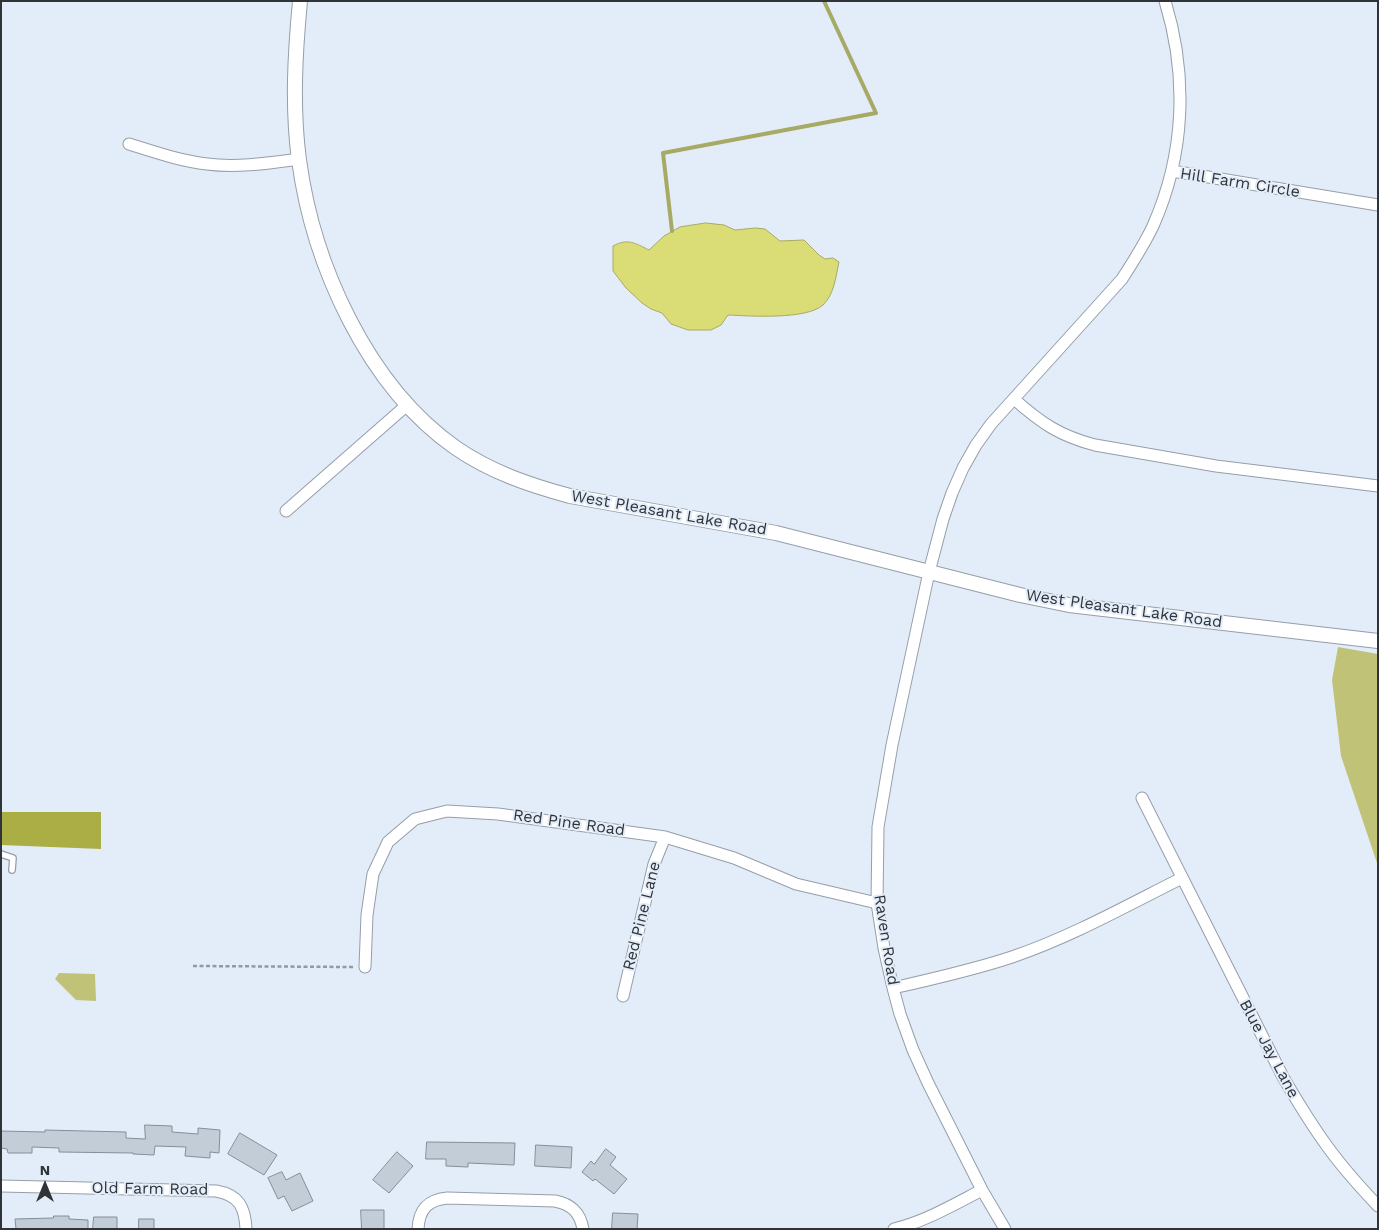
<!DOCTYPE html>
<html>
<head>
<meta charset="utf-8">
<style>
  body { margin:0 }
  #map { position:relative; width:1379px; height:1230px; overflow:hidden; background:#e3edf9; font-family:"Work Sans",sans-serif }
  canvas { display:block }
  .frame { position:absolute; inset:0; border:2px solid #303439; pointer-events:none }
  .north { position:absolute; left:20px; top:1160px; width:50px; height:50px; -webkit-text-stroke:4px #e3edf9; paint-order:stroke; rotate:0deg; font-size:14px; font-weight:700; line-height:20px; text-align:center; color:#303439 }
  .north::after { content:''; display:block; margin:auto; width:18px; height:22px; background:#303439; clip-path:polygon(50% 0,100% 100%,50% 72%,0 100%) }
</style>
</head>
<body>
<div id="map">
<canvas width="1379" height="1230"></canvas>
<div class="frame"></div>
<div class="north">N</div>
</div>
<script>
const ctx = document.querySelector('canvas').getContext('2d');
ctx.lineJoin = 'round';
function paint(path, color) { ctx.fillStyle = color; ctx.fill(path, 'evenodd'); }
function strokePath(path, color, width, dash) { ctx.strokeStyle = color; ctx.lineWidth = width; ctx.lineCap = dash ? 'butt' : 'round'; ctx.setLineDash(dash || []); ctx.stroke(path); }
function write(font, color, halo, rows, align = 'center') {
  ctx.font = font + ' "Work Sans",sans-serif'; ctx.lineWidth = 4; ctx.setLineDash([]); ctx.textBaseline = 'middle'; ctx.strokeStyle = halo; ctx.fillStyle = color; for (const [text, x, y, turn = 0] of rows) {
    ctx.save(); ctx.translate(x, y); ctx.rotate((+turn || 0) * Math.PI / 180); ctx.textAlign = isNaN(turn) ? turn : align; if (halo) ctx.strokeText(text, 0, 0); ctx.fillText(text, 0, 0); ctx.restore();
  }
}
const green = new Path2D(`
  M1338 647 1378 654V866L1341 756 1332 680Z
  M59 973 95 974 96 1001 76 1000 55 979Z`);
const forest = new Path2D(`
  M1 812H101V849L1 845Z`);
const water = new Path2D(`
  M706 223 724 225 735 230 755 228 765 229 780 241 804 240 819 255 825 259 833 258 839 262C836 276 834 295 823 305 806 320 750 316 728 315L721 325 711 330H688L671 324 662 313 651 309 642 303 626 288 613 271V246C628 238 635 243 649 250L664 236 680 227Z`);
const stream = new Path2D(`
  M672 231 663 153 876 113 824 1`);
const building = new Path2D(`
  M145 1125 172 1126V1132L198 1134V1128L220 1130 219 1153 210 1152V1158L185 1156 186 1147 155 1146 154 1155 133 1154V1153L59 1152V1148L32 1147V1153H8L7 1149 1 1148V1131L45 1132V1130L126 1132V1138L145 1139Z
  M240 1133 277 1155 264 1175 228 1154Z
  M427 1142 515 1143 514 1165 468 1163V1167L446 1166V1159H426Z
  M536 1145 572 1147 571 1168 535 1166Z
  M606 1149 616 1157 610 1165 627 1179 614 1194 595 1179 593 1181 582 1172 591 1161 594 1164Z
  M397 1152 413 1166 389 1193 373 1180Z
  M282 1172 286 1180 300 1173 313 1201 292 1211 284 1196 278 1199 268 1178Z
  M361 1210H384V1229H362Z
  M613 1213 638 1214 637 1229H612Z
  M54 1216H69V1219L88 1220V1229H16L15 1219 53 1218Z
  M94 1217H117V1229H93Z
  M139 1219H154V1229H139Z`);
const path = new Path2D(`
  M193 966 353 967`);
const service = new Path2D(`
  M1 854 13 858 12 870`);
const minor = new Path2D(`
  M129 144C155 152 180 161 207 164 237 168 269 163 299 159
  M1172 171 1378 205
  M1014 399C1041 423 1060 436 1095 445L1216 466 1378 486
  M286 511 407 405
  M1142 798 1283 1077C1297 1101 1311 1124 1327 1146 1342 1167 1360 1187 1378 1206
  M365 967 367 915 373 874 388 842 415 819 447 811 498 814 665 837 734 858 796 884 877 903
  M893 988C933 979 973 970 1012 957 1071 937 1126 906 1182 878
  M623 996 654 864 665 837
  M1 1186 216 1191C239 1195 245 1207 246 1229
  M418 1229C419 1209 428 1200 447 1198L555 1201C571 1204 580 1212 583 1229
  M894 1229C926 1221 953 1205 982 1190
  M1005 1229 982 1190 928 1083 913 1050 900 1014 893 988 884 948 877 903 878 827 892 745 929 572 943 519 952 493 963 468 976 445 991 424 1122 279C1133 262 1144 245 1153 226 1185 154 1188 76 1165 1`);
const tertiary = new Path2D(`
  M300 1C295 54 292 107 299 160 313 264 367 386 456 448 491 472 529 485 570 496L776 533 1020 595 1069 605 1378 641`);
const streetNames = [
  ["Hill Farm Circle",1240,183,9],
  ["West Pleasant Lake Road",669,513,10],
  ["West Pleasant Lake Road",1124,609,8],
  ["Red Pine Road",569,823,8],
  ["Red Pine Lane",642,916,-76],
  ["Raven Road",886,940,81],
  ["Blue Jay Lane",1269,1049,62],
  ["Old Farm Road",150,1189,1]
];
paint(green, '#c0c277');
paint(forest, '#abad45');
paint(water, '#dadc76');
strokePath(water, '#a7aa64', 1);
strokePath(stream, '#a7aa64', 4);
paint(building, '#c3cdd8');
strokePath(building, '#848d98', 1);
strokePath(service, '#959ea9', 8);
strokePath(minor, '#959ea9', 13);
strokePath(tertiary, '#959ea9', 16);
strokePath(path, '#9199a1', 2.5, [4, 2.5]);
strokePath(service, '#fff', 5.5);
strokePath(minor, '#fff', 11);
strokePath(tertiary, '#fff', 14);
write('16px', '#303439', '#e3edf9', streetNames);
</script>
</body>
</html>
